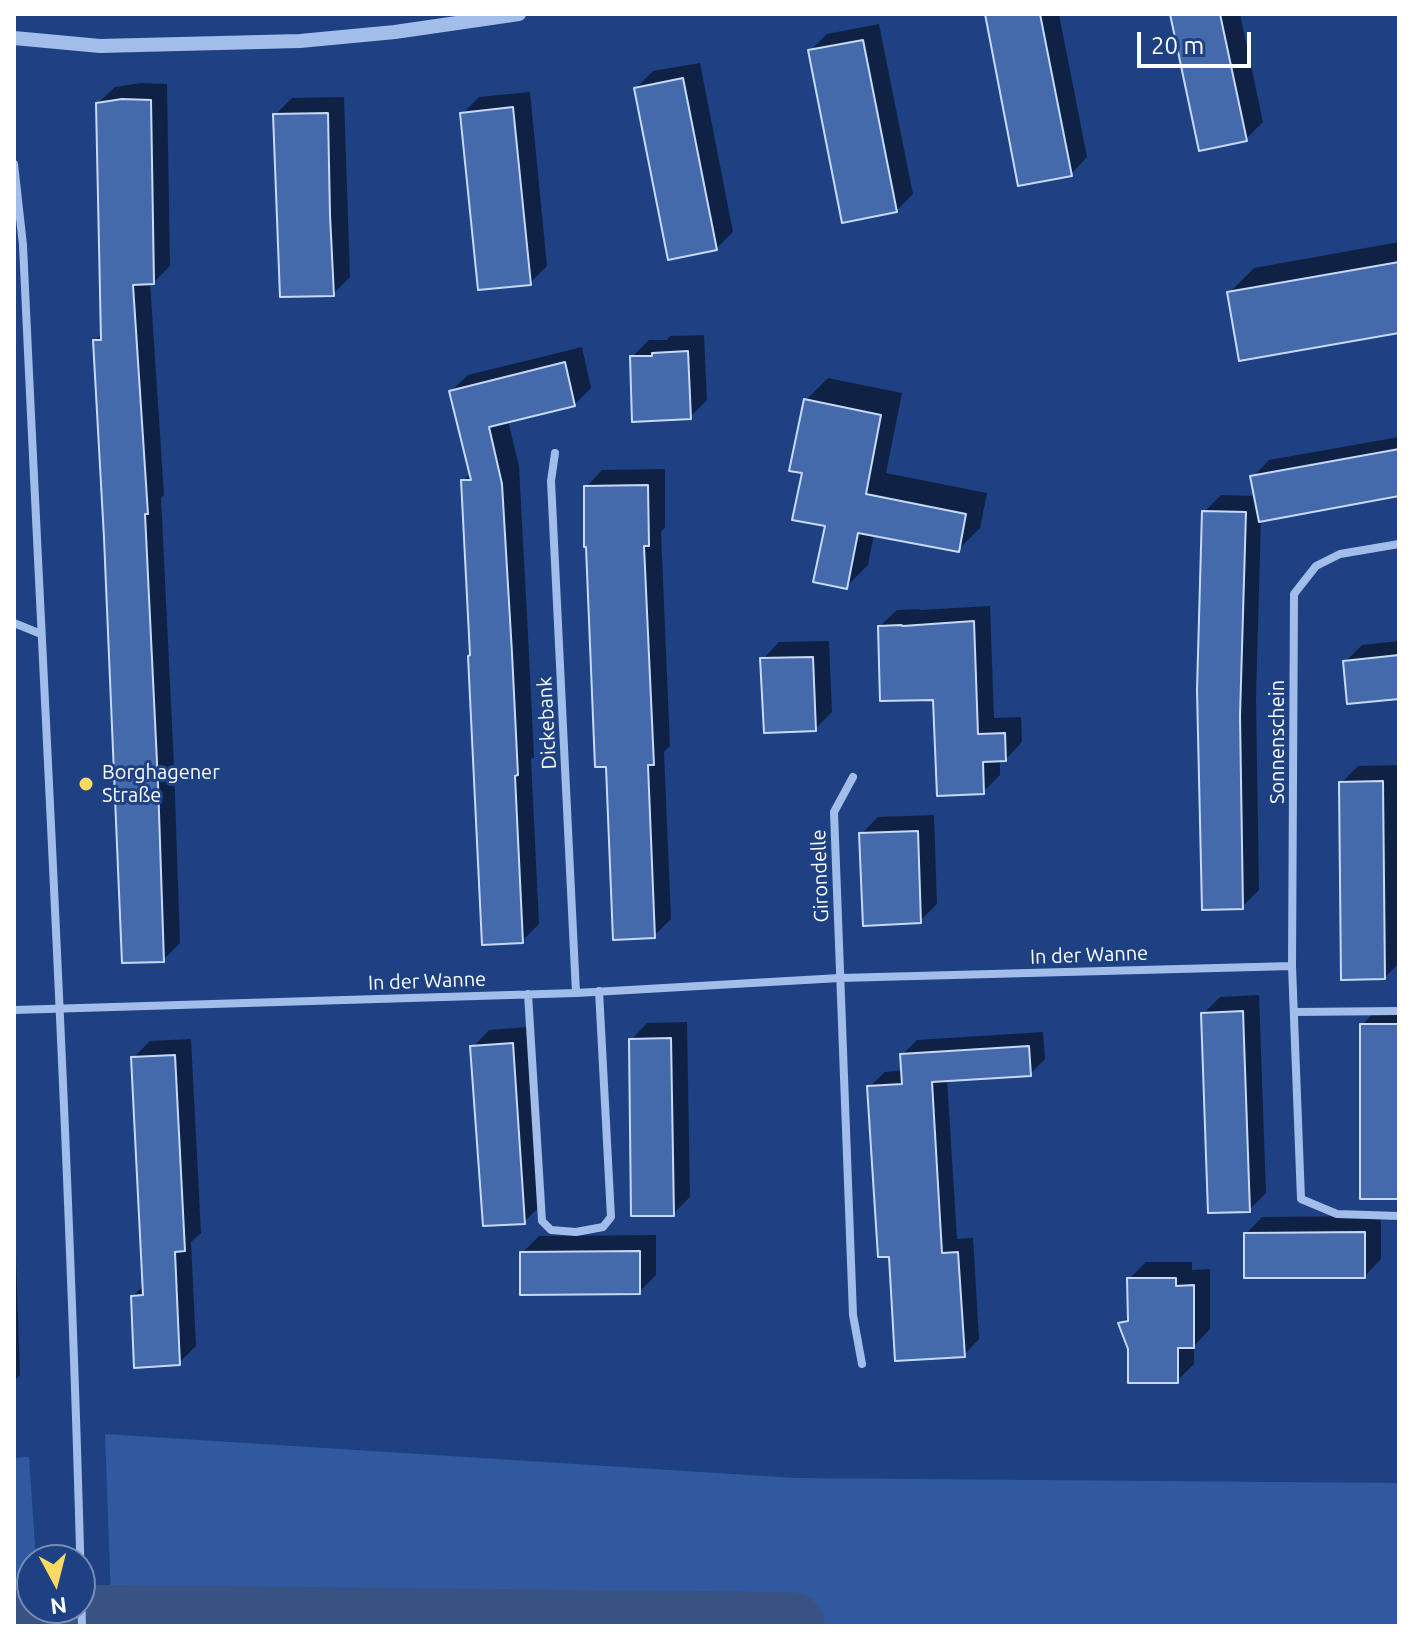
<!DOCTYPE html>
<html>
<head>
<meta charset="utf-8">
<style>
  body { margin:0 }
  #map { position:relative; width:1413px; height:1640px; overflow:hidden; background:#1d4182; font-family:Ubuntu,sans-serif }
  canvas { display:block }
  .frame { position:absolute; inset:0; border:16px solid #fff; pointer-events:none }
  .north { position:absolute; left:16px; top:1544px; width:80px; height:80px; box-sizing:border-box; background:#1d4182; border:2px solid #778db4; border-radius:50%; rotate:173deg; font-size:22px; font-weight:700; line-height:32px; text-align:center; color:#fff }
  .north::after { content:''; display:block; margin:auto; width:28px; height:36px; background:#f9d961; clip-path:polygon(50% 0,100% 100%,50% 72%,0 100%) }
  .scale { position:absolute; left:1137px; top:32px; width:114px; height:36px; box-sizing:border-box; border:4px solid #fff; border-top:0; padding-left:10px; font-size:24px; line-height:28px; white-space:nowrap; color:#fff; -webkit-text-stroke:6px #1d4182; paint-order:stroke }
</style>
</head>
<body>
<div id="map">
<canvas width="1413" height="1640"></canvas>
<div class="frame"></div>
<div class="north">N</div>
<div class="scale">20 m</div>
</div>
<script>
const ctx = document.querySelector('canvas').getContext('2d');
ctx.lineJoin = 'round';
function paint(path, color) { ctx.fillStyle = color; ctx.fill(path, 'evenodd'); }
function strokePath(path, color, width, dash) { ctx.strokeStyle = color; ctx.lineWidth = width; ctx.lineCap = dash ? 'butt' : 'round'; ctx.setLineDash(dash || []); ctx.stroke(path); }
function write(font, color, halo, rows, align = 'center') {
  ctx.font = font + ' Ubuntu,sans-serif'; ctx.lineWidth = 6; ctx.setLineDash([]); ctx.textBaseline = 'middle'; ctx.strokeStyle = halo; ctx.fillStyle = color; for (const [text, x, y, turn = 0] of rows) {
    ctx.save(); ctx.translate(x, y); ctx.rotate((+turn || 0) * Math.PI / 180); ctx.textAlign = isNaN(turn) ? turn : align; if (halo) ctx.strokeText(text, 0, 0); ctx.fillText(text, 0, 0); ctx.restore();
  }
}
const green = new Path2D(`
  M105 1434 795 1478 1399 1483V1626H112Z
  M29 1457 36 1560H32V1608H38L39 1626H14V1458Z`);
const shadow = new Path2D(`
  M987 14H1059L1087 157 1071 174Z
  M1172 14H1240L1263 122 1246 139Z
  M879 24 913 194 896 211 810 51 827 34Z
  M700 63 733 232 716 249 636 88 653 71Z
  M141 83 167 84 170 266 154 282H150L164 495 161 498 174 765 180 943 163 960 116 756 95 341 102 333 98 103 115 87Z
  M530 92 547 266 530 283 462 114 479 97Z
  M344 97 350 277 333 294 275 115 292 98Z
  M1399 242V331L1229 293 1254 268Z
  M704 335 707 400 690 417 632 357 649 340H667L670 336Z
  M582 347 591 388 574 405 508 421 519 466 528 635 534 757 531 759 539 924 522 941 463 481 471 473 451 391 468 375Z
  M828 378 902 393 886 473 987 493 980 528 958 550 874 534 868 565 846 587 827 524 804 472 806 400Z
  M1399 437V494L1261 519 1256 698 1259 890 1242 907 1204 512 1221 495 1256 496 1253 477 1269 460Z
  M665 469V527L661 532 670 746 664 752 671 919 654 936 608 765 586 487 602 470Z
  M990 606 994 718 1021 717 1022 742 1006 759 1000 760V775L983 792 935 698 880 626 897 610 919 609 920 610Z
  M829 641 832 712 815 729 763 659 779 642Z
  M1399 641V697L1345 662 1362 645Z
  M1399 765V963L1385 977 1341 783 1358 766Z
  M934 815 937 904 920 921 861 834 878 817Z
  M1259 995 1266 1193 1249 1210 1203 1014 1220 997Z
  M1378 1008H1399V1076L1362 1025Z
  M687 1022 690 1197 673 1214 631 1040 647 1023Z
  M529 1027 541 1205 524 1222 473 1047 489 1030Z
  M1043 1032 1045 1059 1030 1074 947 1079 957 1239 973 1238 979 1339 964 1355 891 1254 869 1087 885 1072 903 1070 902 1055 917 1040Z
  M191 1039 201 1233 191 1242 196 1346 179 1363 133 1296 144 1285 133 1058 150 1041Z
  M14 1199 20 1375 14 1381Z
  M1381 1216V1259L1365 1276 1246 1234 1262 1217Z
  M656 1235V1275L639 1292 522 1253 539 1236Z
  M1146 1262H1192V1270L1210 1269V1329L1194 1346V1364L1177 1381 1130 1349 1121 1324 1130 1315 1129 1279Z`);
const river = new Path2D(`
  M14 1618 791 1626`);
const building = new Path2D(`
  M985 14H1040L1072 176 1018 186Z
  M1170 14H1220L1247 141 1199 151Z
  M863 40 897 212 842 223 808 50Z
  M683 78 717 250 668 260 634 88Z
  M122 99 151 100 154 284 133 285 148 514H145L158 783 164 962 122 963 104 538 93 340H101L96 103Z
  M513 107 531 285 478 290 460 113Z
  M328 113 330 215 334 296 280 297 273 114Z
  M1399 262V333L1239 361 1227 292Z
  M688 351 691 419 632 422 630 356H652V353Z
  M565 362 575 406 489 427 502 484 512 653 518 775 515 776 523 943 482 945 468 656 470 655 461 480H471L449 391Z
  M804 399 881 415 866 494 966 514 959 552 858 533 847 589 813 582 825 526 792 520 802 473 789 471Z
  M1399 449V496L1259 522 1250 476Z
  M648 485 649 546H644L654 765H648L655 938 613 940 606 767H595L586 547H584V486Z
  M1202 511 1246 512 1240 716 1243 909 1202 910 1197 690Z
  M974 621 978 734 1005 733 1006 761 983 762 984 794 937 796 933 700 880 701 878 626 901 625 903 626Z
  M1399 655V699L1347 704 1343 661Z
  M813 657 816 731 764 733 760 658Z
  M1383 781 1385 979 1341 980 1339 782Z
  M918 831 921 923 863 926 859 833Z
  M1243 1011 1250 1212 1208 1213 1201 1013Z
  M1360 1024H1399V1199H1360Z
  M671 1038 674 1216H631L629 1039Z
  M513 1043 525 1224 483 1226 470 1046Z
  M1029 1046 1031 1076 932 1082 942 1253 958 1252 965 1357 895 1361 889 1257H878L867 1086 902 1084 900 1054Z
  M175 1055 185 1251 175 1252 180 1365 134 1368 131 1296 143 1295 131 1057Z
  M1365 1232V1278H1244V1233Z
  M640 1251V1294L520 1295V1252Z
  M1127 1278H1176V1286L1194 1285V1348H1178V1383H1128V1349L1118 1323 1128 1321Z`);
const minor = new Path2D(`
  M14 164 23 245C44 705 71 1165 82 1626
  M555 453 551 481 576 993
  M1399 544 1340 554 1316 566 1294 594 1292 966 1301 1199 1337 1214 1399 1216
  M14 623 41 634
  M853 777 834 812 853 1315 862 1364
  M528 994 542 1221 551 1230 576 1232 603 1227 611 1217 599 991
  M14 1010 576 993 840 978 1292 966
  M1294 1012 1399 1011`);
const tertiary = new Path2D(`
  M14 38 100 46 300 41 395 32 519 14`);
const markers = [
  [86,784,8,"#f9d961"]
];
const streetNames = [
  ["Dickebank",547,723,-93],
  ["Sonnenschein",1277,742,-90],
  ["Girondelle",820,876,-92],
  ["In der Wanne",1089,955,-2],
  ["In der Wanne",427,981,-2]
];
const poiNames = [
  ["Borghagener",102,772],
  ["Straße",102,795]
];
paint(green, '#3159a0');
paint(shadow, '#0007');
strokePath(river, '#385383', 68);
paint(building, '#456aab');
strokePath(building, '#c7d9f7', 2);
strokePath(minor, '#a2bde9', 8);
strokePath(tertiary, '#a2bde9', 14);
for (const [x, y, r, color] of markers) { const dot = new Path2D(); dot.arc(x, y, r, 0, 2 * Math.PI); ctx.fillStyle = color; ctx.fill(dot); strokePath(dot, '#1d4182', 3); }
write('20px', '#fff', '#1d4182', streetNames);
write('20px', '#fff', '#1d4182', poiNames, 'left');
</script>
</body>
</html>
